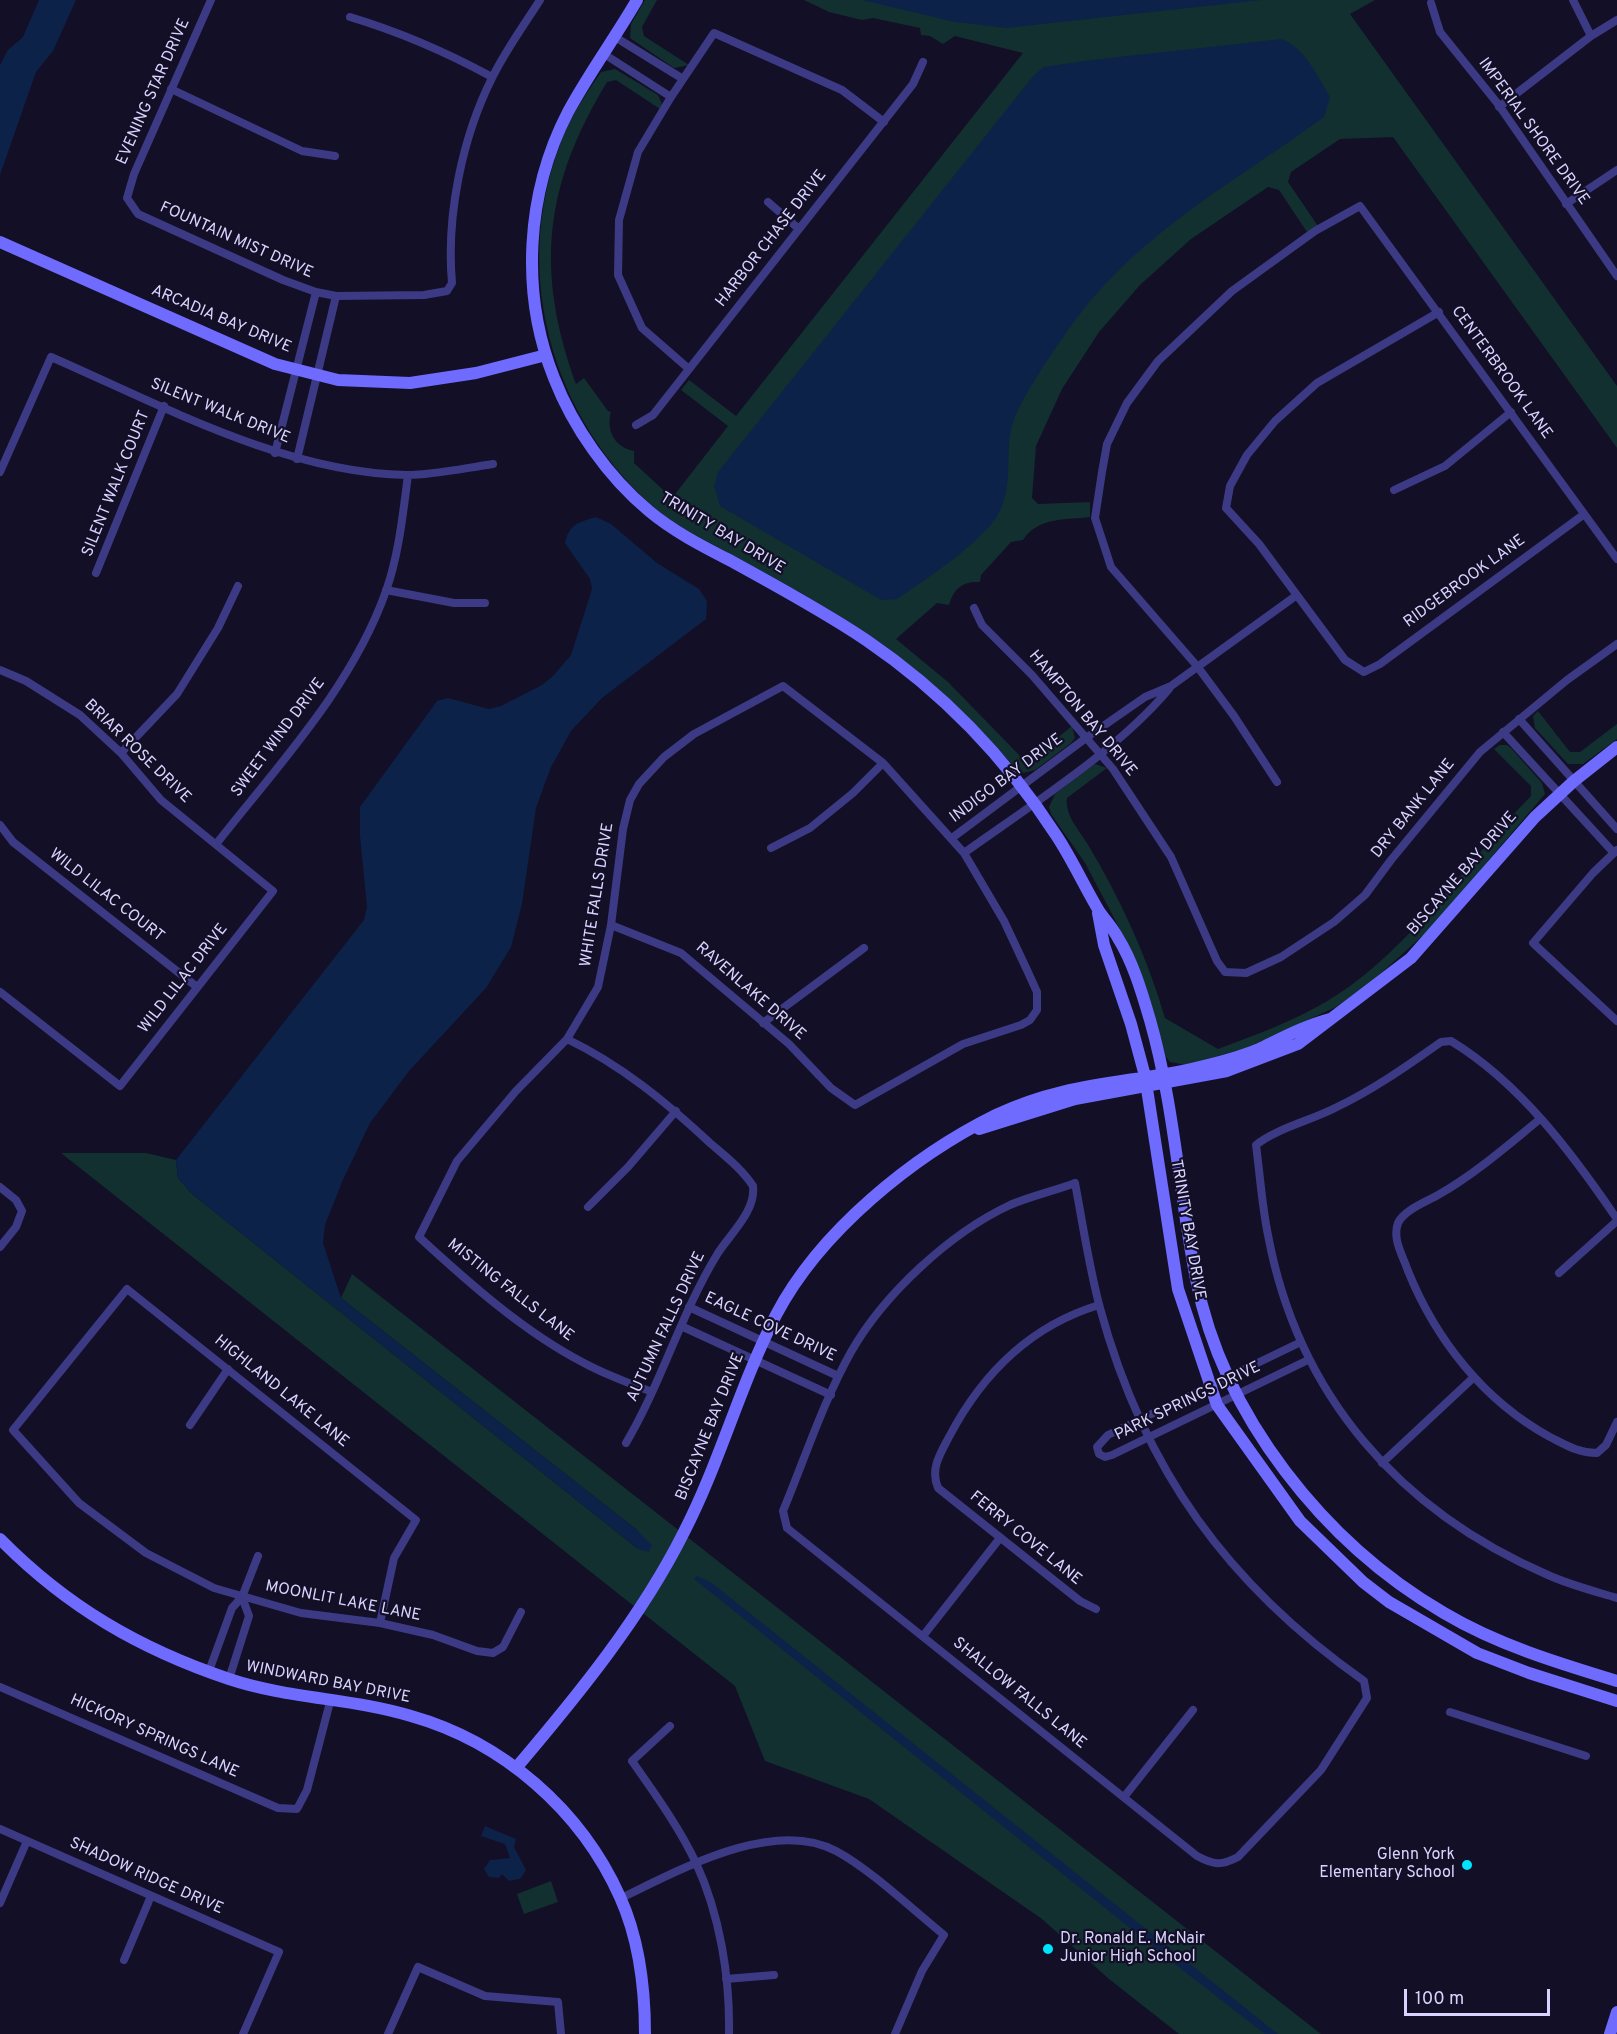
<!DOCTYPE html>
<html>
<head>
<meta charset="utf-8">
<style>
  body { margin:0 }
  #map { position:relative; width:1617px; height:2034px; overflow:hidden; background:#130f26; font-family:Overpass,sans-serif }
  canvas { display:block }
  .scale { position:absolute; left:1404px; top:1989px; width:146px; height:27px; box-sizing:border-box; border:3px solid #d9d4ff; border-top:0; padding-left:8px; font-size:18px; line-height:21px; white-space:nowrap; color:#d9d4ff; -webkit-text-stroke:4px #130f26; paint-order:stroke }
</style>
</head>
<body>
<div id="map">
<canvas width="1617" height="2034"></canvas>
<div class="scale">100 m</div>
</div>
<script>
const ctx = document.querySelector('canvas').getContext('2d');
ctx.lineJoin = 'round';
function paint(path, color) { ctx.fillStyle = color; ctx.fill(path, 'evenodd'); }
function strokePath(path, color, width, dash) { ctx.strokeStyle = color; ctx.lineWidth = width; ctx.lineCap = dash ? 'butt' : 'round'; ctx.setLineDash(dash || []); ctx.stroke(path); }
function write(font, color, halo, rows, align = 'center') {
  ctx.font = font + ' Overpass,sans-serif'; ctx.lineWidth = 4.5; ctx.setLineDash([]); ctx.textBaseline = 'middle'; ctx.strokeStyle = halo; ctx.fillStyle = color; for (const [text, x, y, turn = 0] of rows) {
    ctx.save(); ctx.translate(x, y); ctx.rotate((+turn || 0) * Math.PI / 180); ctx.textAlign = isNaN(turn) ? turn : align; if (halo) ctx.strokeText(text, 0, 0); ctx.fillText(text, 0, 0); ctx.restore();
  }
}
const green = new Path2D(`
  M645 0H657L642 27 644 36 689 65 674 68 630 38 631 24Z
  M804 0H1375L1350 14 1617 386V448L1393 137 1340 139 1291 172 1288 182 1318 226 1307 232 1279 190 1268 187 1191 239 1140 285 1099 332 1062 389 1036 446 1032 498 1038 504 1090 502V517C1065 520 1038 517 1023 540L1011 542 981 575 980 582C963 581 954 588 949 605L937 603 896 639 948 682 1022 758 1032 759 1072 726 1075 738 1071 743 1035 770 1023 773 1017 770C952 696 886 642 801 593 771 576 740 559 710 543 694 534 676 525 662 514 549 421 506 263 567 128 576 108 589 90 601 72L615 69 658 95 662 104 660 109 616 80 607 82C544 186 535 270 576 384L584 378 608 411 611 412C606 430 614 447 634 451V463L672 498 728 426 681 390 689 380 736 416 1023 53 955 36 943 44 930 36 921 35 920 28 873 18 862 20 829 12Z
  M1538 711 1570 752H1580L1617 724V739L1583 764H1568L1535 728 1533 716Z
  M1500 745H1507L1511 748 1542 783 1545 794 1429 930 1369 984 1336 1007 1246 1048 1186 1065 1170 1062 1166 1057 1130 948 1085 863 1051 814 1049 807 1055 794 1095 764 1107 768 1067 798C1065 815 1078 829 1087 843 1120 898 1147 956 1165 1018L1218 1049C1264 1032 1310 1015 1350 986 1421 934 1470 858 1531 796V786L1494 749Z
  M61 1153H146L176 1160 178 1178 192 1194 638 1549 637 1530 341 1298 352 1274 1321 2034H1179L1109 1979 1042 1919 869 1799 765 1761 735 1686Z
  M551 1881 558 1902 524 1914 517 1894Z`);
const water = new Path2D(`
  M39 0H76L53 51 36 72 0 175V65L8 50 23 37Z
  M862 0H1261L1007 28 955 22Z
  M1282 39C1305 48 1318 77 1330 97L1324 117C1227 188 1131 236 1062 339 1048 359 1015 407 1011 430 1006 456 1012 487 1000 511 986 540 925 580 897 599L881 600 720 506 714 486 718 472 1034 75 1044 67 1091 60Z
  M596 517 611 524 657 563 699 589 707 601 706 619 602 698 571 731 551 767 536 808 522 904 511 947 486 988 409 1071 370 1123 342 1182 325 1225 323 1243 341 1298 637 1530 652 1545 649 1552 638 1549 192 1194 178 1178 176 1160 364 920 367 907 360 836V807L437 701 448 698 489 709 501 706 542 685 553 676 571 655 592 589 590 579 565 543C569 524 579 522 596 517Z
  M697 1576 712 1583 1278 2034H1265L1185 1972 694 1579Z
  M485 1826 516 1839 514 1847 526 1870 520 1879 509 1881 502 1874 499 1878 489 1877 484 1869 490 1860 510 1858 505 1844 481 1836Z`);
const street = new Path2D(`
  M211 0 134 174 127 198 138 214 283 280 316 292 336 296 424 295 447 291 452 283C446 216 462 138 492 78 505 51 524 25 540 0
  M1573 0 1591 36
  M1431 3 1440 32 1498 104 1617 276
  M350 17C400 32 446 52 492 77
  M615 37 683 79
  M604 54 671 97
  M171 89 302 151 335 156
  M1499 107 1591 36 1617 20
  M768 202 799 229
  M1566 204 1617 170
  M1439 312 1317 383 1275 421 1247 455 1230 486 1226 508 1259 544 1345 660 1364 672 1380 664 1583 515
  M689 369 642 328 618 275 619 220 638 152 671 97 714 33 842 90 884 122
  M636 425 653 415 913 84 923 62
  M275 453 316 292
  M297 459 336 296
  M0 472 51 357C161 405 285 473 407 475 435 475 465 468 493 464
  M1394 490 1445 466 1511 412
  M96 573 164 406
  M386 590 454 603H485
  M974 608 982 625 1032 675 1113 769 1171 857 1217 961 1225 972 1246 973 1281 957 1334 922 1365 895 1391 860 1480 752 1567 680 1617 644
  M0 670 26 681 80 715 121 753 161 800 273 891 120 1086 0 992
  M1519 719 1617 829
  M1503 732 1614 853
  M121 753 177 694 218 628 238 586
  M1277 782 1234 716 1197 666 1111 567 1095 518 1102 472 1107 444 1127 403 1158 361 1232 291 1315 231 1360 206 1617 559
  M0 825 13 842 197 987
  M952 838 1086 738 1145 697 1171 686 1297 595
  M217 843C279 764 352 687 386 591 399 554 403 513 408 475
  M1617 850 1593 873 1533 943 1617 1021
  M964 853C1031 805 1117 751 1169 689
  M611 925 681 953 789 1044 831 1088 855 1105 963 1044 1021 1025 1030 1020 1037 1010V992L1027 970 1004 921 964 853 883 763
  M763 1023 864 948
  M567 1039C621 1065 666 1102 710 1143 725 1156 742 1169 753 1186 756 1211 731 1233 718 1253 681 1313 662 1382 626 1443
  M1540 1119C1508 1145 1475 1174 1438 1195 1426 1202 1404 1210 1398 1223 1392 1239 1403 1256 1408 1271 1436 1340 1484 1401 1550 1437 1566 1445 1578 1453 1597 1453L1606 1445 1617 1422
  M1075 1183C1083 1225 1089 1267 1100 1308 1144 1470 1228 1585 1364 1681L1367 1698 1321 1770 1238 1857C1221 1866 1214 1865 1197 1856L787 1528 783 1511C805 1458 823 1402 851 1352 884 1294 950 1233 1010 1205 1031 1196 1054 1191 1075 1183Z
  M0 1187 16 1200 22 1211 16 1227 0 1247
  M588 1207 628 1167 676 1111
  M1617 1219C1572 1153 1520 1083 1451 1041L1441 1042C1407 1066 1373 1090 1335 1108 1312 1120 1275 1129 1256 1145 1260 1175 1262 1206 1268 1235 1298 1396 1400 1511 1548 1575 1570 1585 1594 1591 1617 1598
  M1559 1273 1617 1221
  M689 1307 838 1376
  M681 1326 831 1395
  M1301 1342 1108 1435 1097 1447 1099 1454 1105 1457 1112 1455 1308 1360
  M652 1392C629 1383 606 1375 584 1363 524 1332 469 1283 419 1237L457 1161 516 1091 567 1039 598 987 611 925 623 829 630 800 639 784 664 757 694 734 783 686 883 763 853 793 810 828 771 848
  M190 1425 228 1369
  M1382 1463 1473 1378
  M1096 1609 1080 1601 938 1488C930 1469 940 1454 949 1437 982 1374 1030 1326 1099 1305
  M380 1623 394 1558 416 1520 127 1289 13 1430 79 1503 146 1553 214 1588 301 1613 380 1623 433 1635 477 1651 493 1653 503 1647 521 1612
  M923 1636 1000 1538
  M209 1671 232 1608 242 1597 258 1556
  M229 1679 249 1616 242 1597
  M0 1687 278 1808 297 1809 307 1790 330 1702
  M1450 1712 1586 1756
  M670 1726 632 1761C655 1794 679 1827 696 1863 720 1915 730 1977 729 2034
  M1124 1797 1193 1710
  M0 1829 279 1952 243 2034
  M621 1898C678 1871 773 1817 836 1851 870 1869 913 1910 944 1935L922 1971 895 2034
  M0 1903 27 1841
  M124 1960 151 1896
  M726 1979 774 1975
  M388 2034 418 1967 485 1996 558 2002 561 2034`);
const secondary = new Path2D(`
  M637 0C615 38 589 73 568 112 526 193 520 293 554 378 573 427 608 477 649 511 674 532 704 547 733 562 778 587 823 611 866 640 941 691 1006 758 1056 835 1072 859 1084 886 1099 911 1105 920 1113 928 1118 938 1133 962 1142 993 1150 1020 1174 1104 1179 1193 1196 1279 1223 1416 1324 1543 1444 1613 1498 1645 1558 1663 1617 1681
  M0 242 275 364 338 380 410 383 476 373 546 355
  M1098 913 1104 945 1131 1024 1145 1076 1178 1289 1217 1405 1300 1521 1363 1582 1389 1602 1477 1653 1529 1673 1617 1701
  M979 1129 1075 1099 1227 1071 1298 1044 1411 958 1535 817 1574 781 1617 747
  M0 1539C67 1607 140 1649 229 1679 289 1699 352 1698 411 1716 503 1742 581 1810 620 1897 639 1939 645 1989 645 2034
  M516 1768C578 1695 641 1618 684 1532 720 1462 740 1385 776 1315 820 1231 913 1156 996 1115 1064 1083 1121 1084 1191 1069 1213 1064 1238 1058 1259 1049 1282 1038 1304 1026 1330 1019
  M1610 2034 1617 2012`);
const markers = [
  [1467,1865,6,"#00e5ff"],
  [1048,1949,6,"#00e5ff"]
];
const streetNames = [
  ["EVENING STAR DRIVE",154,92,-66],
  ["IMPERIAL SHORE DRIVE",1533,132,54],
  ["HARBOR CHASE DRIVE",772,239,-52],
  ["FOUNTAIN MIST DRIVE",236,241,24],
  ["ARCADIA BAY DRIVE",221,320,23],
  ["CENTERBROOK LANE",1501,373,54],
  ["SILENT WALK DRIVE",220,412,22],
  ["SILENT WALK COURT",117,484,-68],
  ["TRINITY BAY DRIVE",722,534,31],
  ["RIDGEBROOK LANE",1465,582,-36],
  ["HAMPTON BAY DRIVE",1082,714,50],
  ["SWEET WIND DRIVE",279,738,-53],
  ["BRIAR ROSE DRIVE",137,752,44],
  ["INDIGO BAY DRIVE",1007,779,-37],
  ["DRY BANK LANE",1414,809,-51],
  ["BISCAYNE BAY DRIVE",1463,874,-49],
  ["WHITE FALLS DRIVE",598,895,-81],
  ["WILD LILAC COURT",106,896,38],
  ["WILD LILAC DRIVE",184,979,-52],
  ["RAVENLAKE DRIVE",750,992,41],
  ["TRINITY BAY DRIVE",1187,1230,80],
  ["MISTING FALLS LANE",510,1291,38],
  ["AUTUMN FALLS DRIVE",667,1327,-65],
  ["EAGLE COVE DRIVE",770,1328,25],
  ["HIGHLAND LAKE LANE",281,1392,39],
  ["PARK SPRINGS DRIVE",1188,1402,-26],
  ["BISCAYNE BAY DRIVE",711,1427,-68],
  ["FERRY COVE LANE",1025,1539,39],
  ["MOONLIT LAKE LANE",343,1602,11],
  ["WINDWARD BAY DRIVE",328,1683,11],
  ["SHALLOW FALLS LANE",1019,1694,39],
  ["HICKORY SPRINGS LANE",154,1737,24],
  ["SHADOW RIDGE DRIVE",146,1877,24]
];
const poiNames = [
  ["Glenn York",1455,1856],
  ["Elementary School",1455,1874],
  ["Dr. Ronald E. McNair",1060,1940,"left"],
  ["Junior High School",1060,1958,"left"]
];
paint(green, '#12302f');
paint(water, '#0c2248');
strokePath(street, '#3d3a85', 8);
strokePath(secondary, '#6f6bff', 12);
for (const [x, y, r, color] of markers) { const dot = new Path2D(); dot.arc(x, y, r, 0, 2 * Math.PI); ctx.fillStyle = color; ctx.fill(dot); strokePath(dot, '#130f26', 2); }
write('16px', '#d9d4ff', '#130f26', streetNames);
write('16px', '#d9d4ff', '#130f26', poiNames, 'right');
</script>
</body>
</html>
